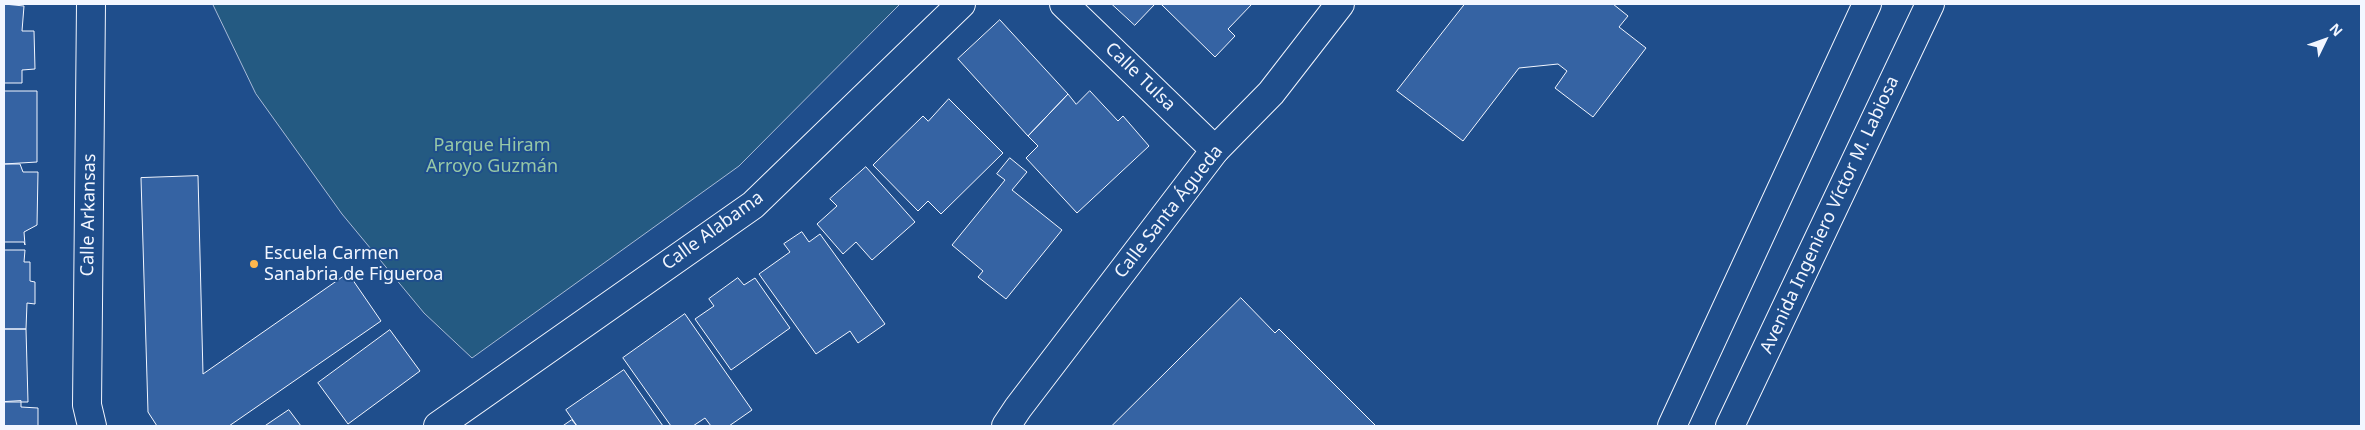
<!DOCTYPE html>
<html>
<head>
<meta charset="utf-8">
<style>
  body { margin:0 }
  #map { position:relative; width:2365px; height:430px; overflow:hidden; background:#1f4e8c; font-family:"Noto Sans",sans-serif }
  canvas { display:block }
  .frame { position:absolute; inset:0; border:5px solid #f2f6ff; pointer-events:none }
  .north { position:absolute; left:2300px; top:15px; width:50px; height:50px; -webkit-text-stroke:4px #1f4e8c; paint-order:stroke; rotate:48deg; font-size:14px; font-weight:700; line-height:20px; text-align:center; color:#f2f6ff }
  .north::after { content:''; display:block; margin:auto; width:18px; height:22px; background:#f2f6ff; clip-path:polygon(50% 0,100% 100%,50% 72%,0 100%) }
</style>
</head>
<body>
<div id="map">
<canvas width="2365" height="430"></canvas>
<div class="frame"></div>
<div class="north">N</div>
</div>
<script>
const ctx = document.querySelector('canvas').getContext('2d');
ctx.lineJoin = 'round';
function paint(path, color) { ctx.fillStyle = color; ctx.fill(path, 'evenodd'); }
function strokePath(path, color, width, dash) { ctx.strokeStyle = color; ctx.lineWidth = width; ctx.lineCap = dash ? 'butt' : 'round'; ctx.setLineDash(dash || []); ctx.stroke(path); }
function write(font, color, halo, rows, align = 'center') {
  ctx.font = font + ' "Noto Sans",sans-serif'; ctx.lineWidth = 4; ctx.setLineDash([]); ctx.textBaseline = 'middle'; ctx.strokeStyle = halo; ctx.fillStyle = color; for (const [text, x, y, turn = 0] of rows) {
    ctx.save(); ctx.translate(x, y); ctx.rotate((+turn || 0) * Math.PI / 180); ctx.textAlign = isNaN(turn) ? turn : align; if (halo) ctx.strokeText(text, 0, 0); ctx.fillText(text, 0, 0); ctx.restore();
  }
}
const green = new Path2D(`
  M213 4H900L739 166 472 358 424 313 342 214 256 94Z`);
const building = new Path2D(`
  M4 4 24 6 22 31H34L35 69 22 70V83H4Z
  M1112 4H1155L1135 25Z
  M1163 4H1252L1228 29 1235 36 1215 57 1162 5Z
  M1465 4H1613L1628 16 1619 27 1646 48 1593 117 1555 88 1567 71 1558 64 1519 68 1463 141 1397 91Z
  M1000 20 1068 94 1028 136 958 59Z
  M4 91H37V162L4 164Z
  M1090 91 1118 121 1123 116 1149 146 1077 213 1026 158 1038 146 1028 136 1068 94 1076 104Z
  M949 99 1003 153 941 214 928 201 918 211 873 165 923 116 928 121Z
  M1010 158 1027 172 1012 190 1062 230 1006 299 978 277 983 271 952 245 1005 180 997 174Z
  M4 164H20L23 172H38L37 225 24 232 25 245 24 242H4Z
  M866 167 915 222 872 260 856 242 843 254 817 224 837 206 830 199Z
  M198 176 203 374 348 273 381 321 229 426H157L148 412 141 178Z
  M802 232 809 242 820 234 885 324 858 343 850 331 816 354 759 274 790 252 784 244Z
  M4 250H25L24 262H30V281L35 282V304L27 303 26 329H4Z
  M738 278 744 285 755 278 790 328 731 370 695 319 714 306 709 299Z
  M1241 298 1275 333 1279 329 1376 426H1112Z
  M685 314 752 410 729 426H711L705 418 693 426H671L623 358Z
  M4 329H26L28 402H4Z
  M390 330 420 371 348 424 318 383Z
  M624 370 663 426H577L566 410Z
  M21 401V407L38 408V426H4V402Z
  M289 410 301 426H265Z
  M572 420 577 426H563Z`);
const minor = new Path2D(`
  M91 4 87 405 92 426
  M1064 4 1215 150
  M438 426 753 205 961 4`);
const tertiary = new Path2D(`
  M1006 426 1018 408 1215 150 1271 93 1340 4`);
const secondary = new Path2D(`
  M1672 426 1867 4
  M1730 426 1930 4`);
const markers = [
  [254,264,5,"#ffb74d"]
];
const streetNames = [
  ["Calle Tulsa",1140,77,44],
  ["Calle Santa Águeda",1169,212,-52],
  ["Calle Arkansas",89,215,-89],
  ["Avenida Ingeniero Víctor M. Labiosa",1830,215,-65],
  ["Calle Alabama",713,231,-36]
];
const parkNames = [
  ["Parque Hiram",492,146],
  ["Arroyo Guzmán",492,167]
];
const poiNames = [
  ["Escuela Carmen",264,254],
  ["Sanabria de Figueroa",264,275]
];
paint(green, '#245a82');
strokePath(green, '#a8bbd7', 1);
paint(building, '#3563a3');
strokePath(building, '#f2f6ff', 1);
strokePath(minor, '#f2f6ff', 30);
strokePath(tertiary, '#f2f6ff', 30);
strokePath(secondary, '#f2f6ff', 30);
strokePath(minor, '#1f4e8c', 28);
strokePath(tertiary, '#1f4e8c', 28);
strokePath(secondary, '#1f4e8c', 28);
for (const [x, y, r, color] of markers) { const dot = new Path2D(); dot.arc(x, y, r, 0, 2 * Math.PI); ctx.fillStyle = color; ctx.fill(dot); strokePath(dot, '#1f4e8c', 2); }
write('18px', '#f2f6ff', '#1f4e8c', streetNames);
write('18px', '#97c8a6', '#1f4e8c', parkNames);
write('18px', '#f2f6ff', '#1f4e8c', poiNames, 'left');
</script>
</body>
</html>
